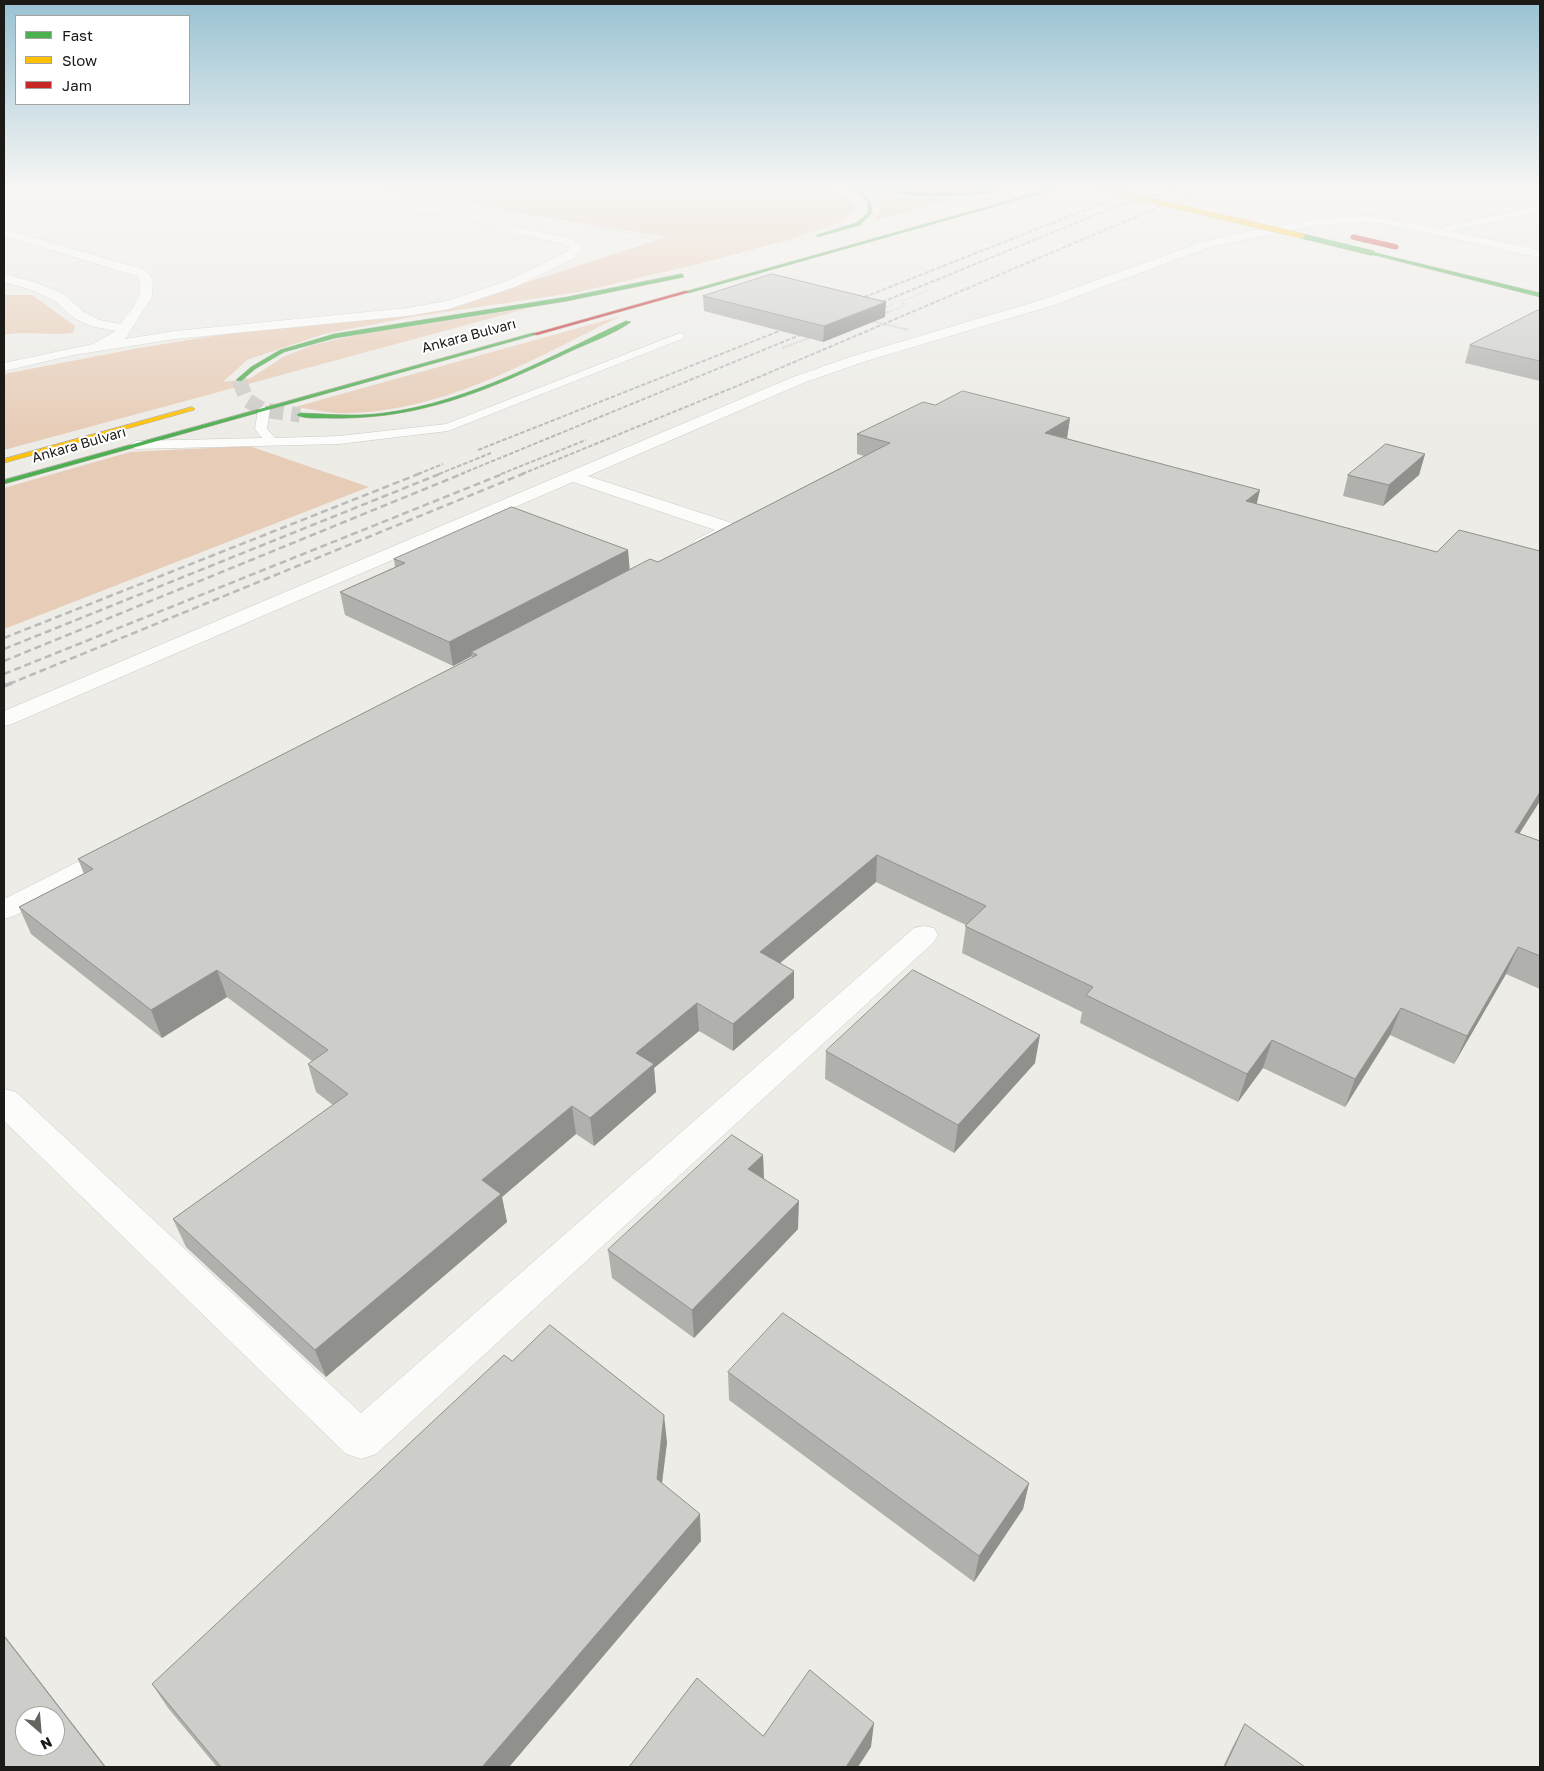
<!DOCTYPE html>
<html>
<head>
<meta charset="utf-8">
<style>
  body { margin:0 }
  #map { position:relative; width:1544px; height:1771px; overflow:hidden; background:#edece7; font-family:"Golos Text",sans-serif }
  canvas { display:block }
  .frame { position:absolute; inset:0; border:5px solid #1b1a17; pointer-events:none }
  .legend { position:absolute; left:15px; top:15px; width:175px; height:90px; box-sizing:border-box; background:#fff; border:1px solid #a4a3a2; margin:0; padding:6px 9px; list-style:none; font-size:15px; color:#1b1a17 }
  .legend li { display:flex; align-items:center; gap:10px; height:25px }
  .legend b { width:25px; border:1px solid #a4a3a2 }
  .north { position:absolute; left:15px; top:1706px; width:50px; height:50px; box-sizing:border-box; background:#fff; border:1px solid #a4a3a2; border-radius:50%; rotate:153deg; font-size:14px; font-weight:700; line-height:20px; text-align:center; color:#1b1a17 }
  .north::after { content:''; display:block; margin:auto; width:18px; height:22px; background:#646460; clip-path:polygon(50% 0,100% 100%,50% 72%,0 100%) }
</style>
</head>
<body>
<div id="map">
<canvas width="1544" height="1771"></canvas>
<div class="frame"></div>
<ul class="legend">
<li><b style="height:6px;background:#4caf50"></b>Fast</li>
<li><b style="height:6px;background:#ffc107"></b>Slow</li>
<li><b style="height:6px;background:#c62828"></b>Jam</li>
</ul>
<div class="north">N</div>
</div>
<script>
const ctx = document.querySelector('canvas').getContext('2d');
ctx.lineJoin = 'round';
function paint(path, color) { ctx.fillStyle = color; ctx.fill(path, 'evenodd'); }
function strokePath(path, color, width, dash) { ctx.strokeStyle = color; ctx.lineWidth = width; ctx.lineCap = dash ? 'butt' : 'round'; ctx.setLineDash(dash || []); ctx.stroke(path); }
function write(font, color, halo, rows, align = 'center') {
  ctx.font = font + ' "Golos Text",sans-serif'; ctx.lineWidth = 4; ctx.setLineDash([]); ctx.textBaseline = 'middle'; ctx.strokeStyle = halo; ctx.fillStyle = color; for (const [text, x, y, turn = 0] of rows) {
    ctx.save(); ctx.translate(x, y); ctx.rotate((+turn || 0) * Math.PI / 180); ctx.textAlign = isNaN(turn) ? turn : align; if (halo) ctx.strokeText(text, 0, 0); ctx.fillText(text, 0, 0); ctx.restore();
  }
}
const forest = new Path2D(`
  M369 188H829L849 198 857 209 845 221 784 241 702 263 579 292 412 317 324 334 247 360 223 382 251 378 283 357 313 345 351 336 529 308 4 450V374L139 348 238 332 451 307 667 237Z
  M858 188 900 197 954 199 874 221C887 200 876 198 858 188Z
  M883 188H990C960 197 912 197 883 188Z
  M4 295H32L75 326 73 333C49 336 26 330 4 335Z
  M621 316C535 358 447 411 348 413 331 414 312 409 295 407Z
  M249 446 369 487 4 629V488L130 452Z`);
const primaryTunnel = new Path2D(`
  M239 380 247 400 263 410 300 415`);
const pathFar1 = new Path2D(`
  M280 188 496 227
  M337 188 507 213
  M411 197 449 188
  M585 225 739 254
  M883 308 894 304
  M887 313 905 305 902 301 931 289`);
const path = new Path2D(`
  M881 315 890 311
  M782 348 812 337`);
const lane = new Path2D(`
  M680 333 684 334V338L448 431 339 444 136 449 130 445 136 441 262 438 255 429 258 409 264 406 270 409 267 429 275 438 339 436 446 424Z`);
const street = new Path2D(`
  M1540 206V212L1451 231 1540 250V258L1387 224 1369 222 1317 225 1210 247 1054 305 863 362 803 383 588 476 738 525 740 529 738 533C725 540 710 552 695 548L692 544 695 540 715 530 573 482 12 724 4 726V711L793 377 853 356 1044 299 1202 242 1254 230 1317 219 1369 216 1442 229 1447 226Z
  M518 228 572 239 583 247 575 258 515 287 449 309 407 316 175 339 73 355 4 371V363L93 344 116 331 91 326 74 318 54 300 29 289 4 282V274L37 283 64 294 84 312 100 320 121 324C130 310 148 293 137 276L4 236V229L146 270 153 281 152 297 125 339 175 331 407 308 447 301 507 281 567 252 570 248 564 244 514 233 512 231 514 229Z
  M116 845 125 847 129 853 125 859 14 916 4 919V899L107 847Z
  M924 926 934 928 938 935 934 942 376 1454 361 1459 346 1454 4 1121V1089L16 1092 361 1413 914 928Z`);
const fast = new Path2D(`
  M849 188C864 187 872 200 872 213L860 225 817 237V235L856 223 868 213V202L862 196Z
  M866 188 933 193 1000 190C979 199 887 198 866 188Z
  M1054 188H1060L689 293 684 292Z
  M1372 252 1540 293V297L1370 254Z
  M682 274 684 277 567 301 335 338 284 352 255 369 241 381 236 380 251 367 280 350 334 334 567 297Z
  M626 321 631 322C614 334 588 343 569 352 488 390 419 421 326 418 318 418 304 419 297 415L300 413C328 414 356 417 384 413 470 402 549 357 626 321Z
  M533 333 538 334 4 484V480Z`);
const slow = new Path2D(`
  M192 407 195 409 194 410 4 463V459Z`);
const jam = new Path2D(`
  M685 291 690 292 537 335 532 334Z`);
const railFar2 = new Path2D(`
  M852 302 1141 188
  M870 307 1120 205 1178 188
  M478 450 792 326
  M418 474 443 464
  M439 474 491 453
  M461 474 812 330
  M501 474 586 440
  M522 474 759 377 1154 209 1213 188`);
const railFar1 = new Path2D(`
  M4 638 421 473
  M4 649 442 473
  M4 661 464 473
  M4 674 505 473
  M9 684 525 473`);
const rail = new Path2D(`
  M4 686 12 683`);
const pathBridge = new Path2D(`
  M871 321 909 330`);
const fastBridge = new Path2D(`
  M1302 236 1372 253`);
const slowBridge = new Path2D(`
  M1099 188 1302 236`);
const jamBridge = new Path2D(`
  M1353 237 1396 247`);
const wall = new Path2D(`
  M703 296 885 317 823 342 704 311Z
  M1540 310V381L1465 363 1470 345Z
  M935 405 1070 418 1067 438 1257 504 1437 552 1540 551V801L1519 833 1540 841V989L1506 974 1454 1064 1390 1035 1345 1107 1263 1068 1238 1102 1080 1023 1082 1012 962 953 966 925 876 882 780 963 794 998 733 1051 699 1031 654 1068 656 1092 594 1146 576 1134 502 1197 507 1222 326 1377 186 1247 173 1219 333 1105 316 1092 308 1064 312 1061 227 997 162 1038 31 934 19 907 84 874 78 859 472 658V656L453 666 345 615 340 592 395 567 394 559 628 550 629 570 658 562 864 456 857 454V434Z
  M1425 454 1419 475 1383 506 1343 496 1348 475Z
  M826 1051 1035 1063 954 1153 825 1079Z
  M763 1155 764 1178 798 1229 694 1338 612 1278 608 1250Z
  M512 1361 667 1442 662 1484 701 1541 509 1767H217L168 1708 152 1684Z
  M728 1372 1029 1483 1023 1509 974 1582 729 1400Z
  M1245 1724 1305 1767H1223L1232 1748Z`);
const shadedWall = new Path2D(`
  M886 302 885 317 823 342 824 326Z
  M1070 418 1067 438 1045 433Z
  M1425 454 1419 475 1383 506 1389 485Z
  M1260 490 1255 511 1246 501Z
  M628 550 630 573 471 652 472 656 453 666 449 642Z
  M1540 792V801L1504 858 1515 832Z
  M877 855 876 882 760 980V952Z
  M1518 947 1506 974 1454 1064 1467 1036Z
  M217 970 227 997 162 1038 151 1010Z
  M794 971V998L733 1051V1024Z
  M697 1003 699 1031 654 1068 656 1092 594 1146 590 1118 636 1053Z
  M1401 1008 1390 1035 1345 1107 1355 1079Z
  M1040 1035 1035 1063 954 1153 958 1125Z
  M1272 1040 1263 1068 1238 1102 1247 1074Z
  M572 1106 576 1134 502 1197 507 1222 326 1377 315 1350 482 1180Z
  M763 1155 764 1183 748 1169Z
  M799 1201 798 1229 694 1338 692 1310Z
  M664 1415 667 1442 659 1506 657 1479Z
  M1029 1483 1023 1509 974 1582 979 1556Z
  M700 1514 701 1541 509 1767H482Z
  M4 1635 106 1767H105L4 1636Z
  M874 1723 871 1747 858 1767H846Z`);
const building = new Path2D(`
  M772 274 886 302 824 326 703 296Z
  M1538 310H1540V361L1470 345Z
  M963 391 1070 418 1045 433 1260 490 1246 501 1437 552 1459 530 1540 551V792L1515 832 1540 841V956L1518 947 1467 1036 1401 1008 1355 1079 1272 1040 1247 1074 1086 995 1093 987 965 926 986 906 877 855 760 952 794 971 733 1024 697 1003 636 1053 654 1064 590 1118 572 1106 482 1180 501 1194 315 1350 173 1219 348 1094 308 1064 328 1050 217 970 151 1010 19 907 93 869 78 859 477 655 471 652 650 559 658 562 890 443 857 434 923 402 935 405Z
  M1386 444 1425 454 1389 485 1348 475Z
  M512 507 628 550 449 642 340 592 405 563 394 559Z
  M913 970 1040 1035 958 1125 826 1051Z
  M732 1135 763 1155 748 1169 799 1201 692 1310 608 1250Z
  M783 1313 1029 1483 979 1556 728 1372Z
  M550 1325 664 1415 657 1479 700 1514 482 1767H221L152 1684 504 1355 512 1361Z
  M4 1636 105 1767H4ZM25 1716H55V1746H25Z
  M810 1670 874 1723 846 1767H629L697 1678 763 1736Z
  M1245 1724 1305 1767H1225Z`);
const farStreetnames = [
  ["Ankara Bulvarı",469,336,-15],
  ["Ankara Bulvarı",79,445,-16]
];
paint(forest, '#e7ccb7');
strokePath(primaryTunnel, '#ceccc8', 15, [15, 8]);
strokePath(lane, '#cac9c5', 1);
strokePath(street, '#cac9c5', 1);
strokePath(fast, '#afa89d', 1);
strokePath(slow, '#afa89d', 1);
strokePath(jam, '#afa89d', 1);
strokePath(pathFar1, '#cdcdcb', 1, [2, 1]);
strokePath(path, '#cdcdcb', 2, [2, 1]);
paint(lane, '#fcfcfb');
paint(street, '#fcfcfb');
paint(fast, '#4caf50');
paint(slow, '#ffc107');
paint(jam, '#c62828');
strokePath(railFar2, '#babab9', 2, [4.5, 2]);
strokePath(railFar1, '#babab9', 2.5, [7, 4]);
strokePath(rail, '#babab9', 4, [9, 4.5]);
strokePath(fastBridge, '#afa89d', 5.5, []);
strokePath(slowBridge, '#afa89d', 5.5, []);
strokePath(jamBridge, '#afa89d', 5.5, []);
strokePath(pathBridge, '#cdcdcb', 2, [2, 1]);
strokePath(fastBridge, '#4caf50', 5);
strokePath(slowBridge, '#ffc107', 5);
strokePath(jamBridge, '#c62828', 5);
paint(wall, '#b0b0ad');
paint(shadedWall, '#90908d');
paint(building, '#cdcdc9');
strokePath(building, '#90908d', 1);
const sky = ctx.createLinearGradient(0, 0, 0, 436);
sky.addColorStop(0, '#99c2d3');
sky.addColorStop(0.43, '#f7f6f4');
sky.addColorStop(1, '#f7f6f400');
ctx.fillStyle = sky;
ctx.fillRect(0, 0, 1544, 436);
write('14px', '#1b1a17', '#fff', farStreetnames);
</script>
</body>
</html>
